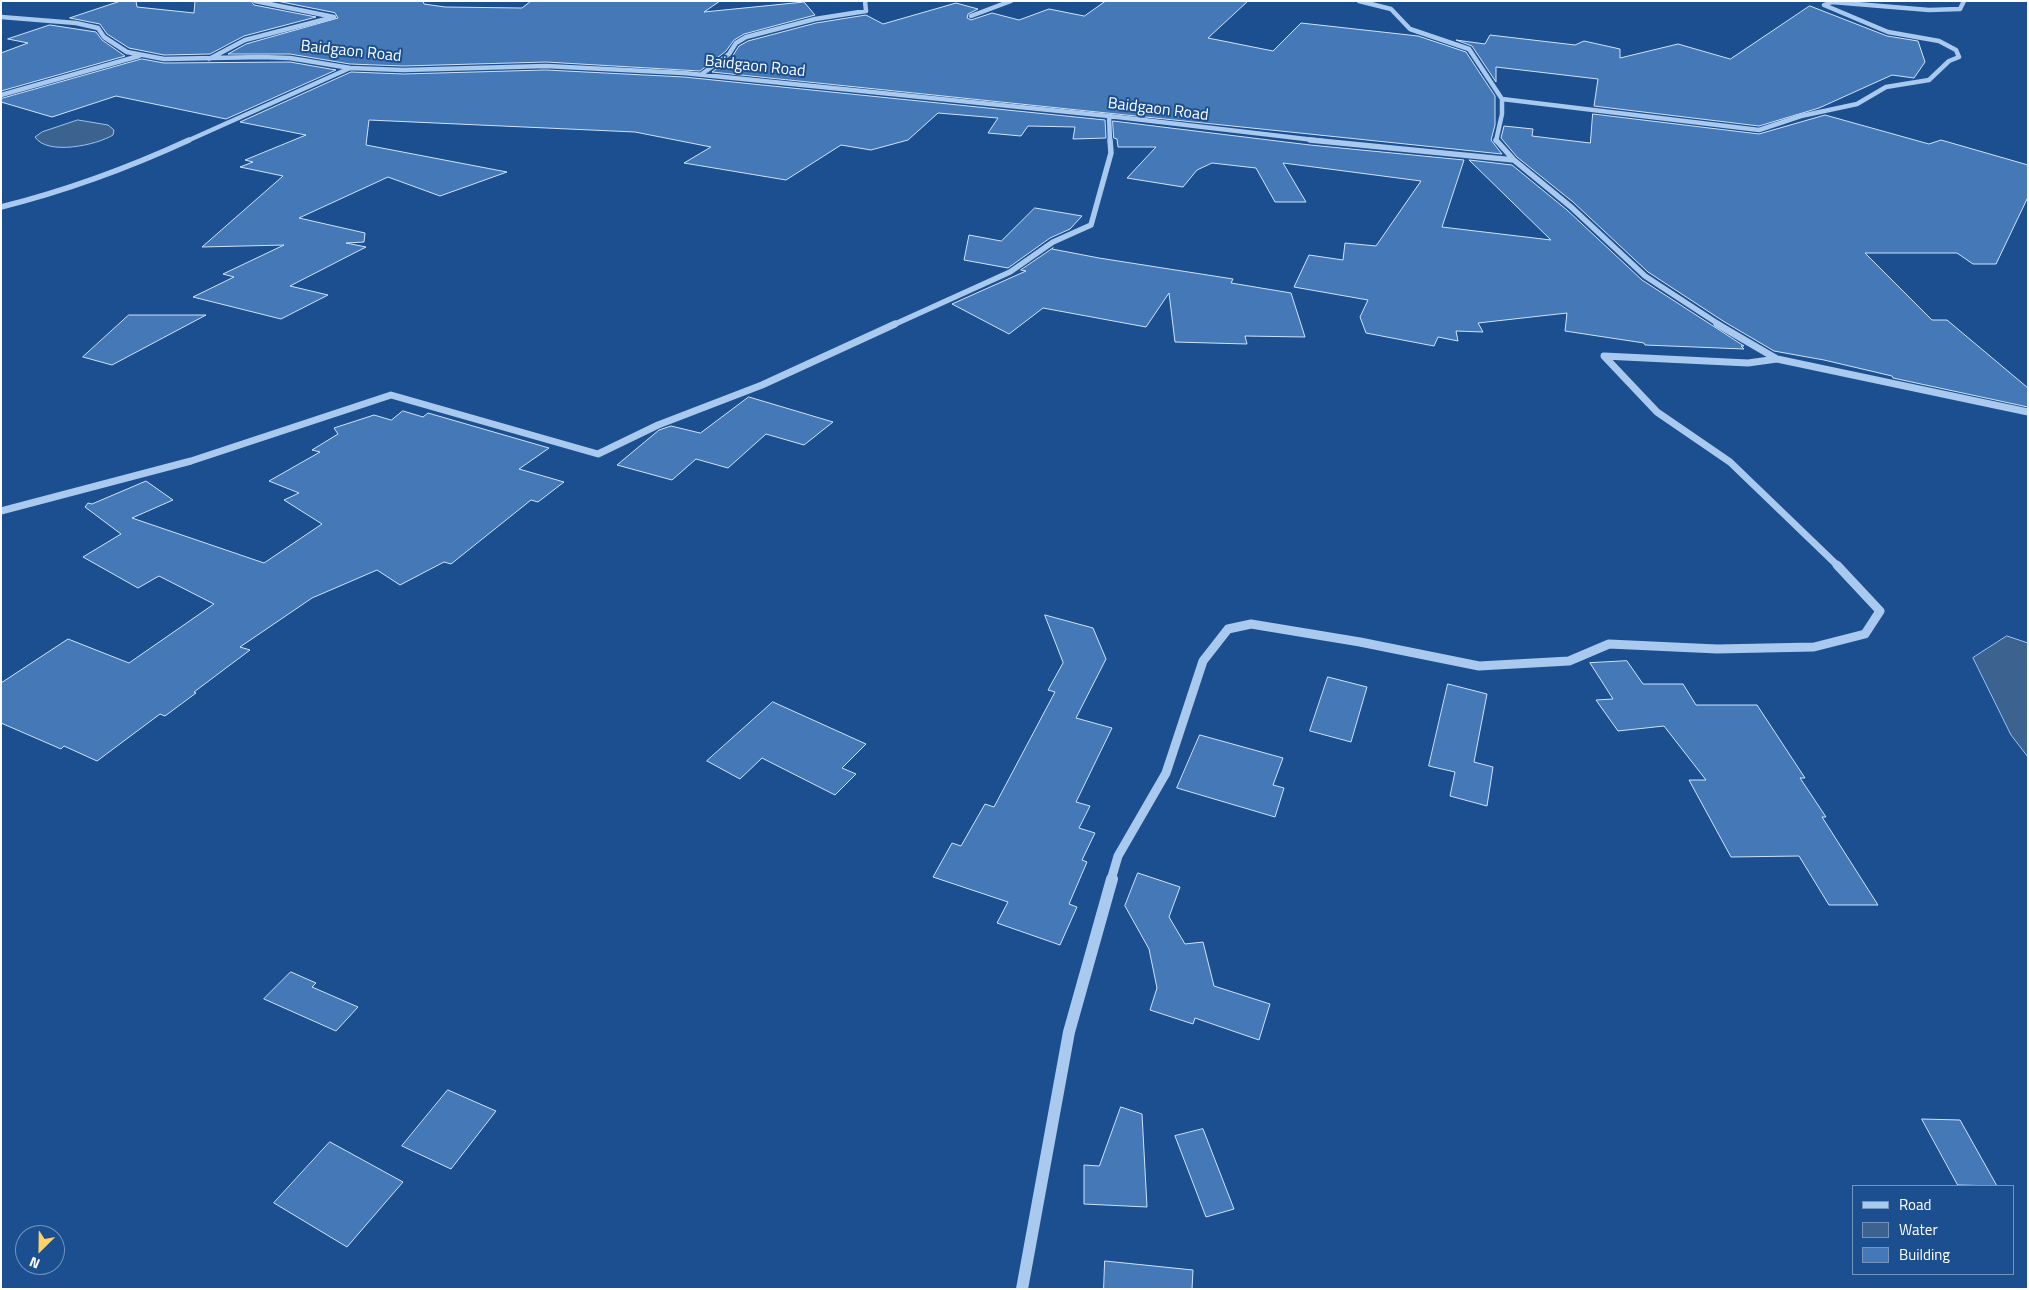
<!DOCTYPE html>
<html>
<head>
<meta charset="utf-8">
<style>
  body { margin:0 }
  #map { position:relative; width:2029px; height:1290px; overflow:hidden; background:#1b4f8f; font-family:"Titillium Web",sans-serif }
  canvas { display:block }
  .frame { position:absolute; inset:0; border:2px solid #fff; pointer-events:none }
  .legend { position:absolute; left:1852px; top:1185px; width:162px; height:90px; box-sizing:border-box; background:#1b4f8f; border:1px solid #7695bc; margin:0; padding:6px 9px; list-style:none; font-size:15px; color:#fff }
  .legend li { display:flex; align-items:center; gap:10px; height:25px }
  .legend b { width:25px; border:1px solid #7695bc }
  .north { position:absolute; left:15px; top:1225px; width:50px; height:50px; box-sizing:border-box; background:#1b4f8f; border:1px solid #7695bc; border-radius:50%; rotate:203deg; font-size:14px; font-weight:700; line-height:20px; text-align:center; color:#fff }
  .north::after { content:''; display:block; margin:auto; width:18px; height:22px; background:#ffd166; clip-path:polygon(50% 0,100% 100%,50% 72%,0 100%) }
</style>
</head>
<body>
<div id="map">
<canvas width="2029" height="1290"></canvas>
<div class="frame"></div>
<ul class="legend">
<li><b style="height:6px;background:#a9c9ee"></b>Road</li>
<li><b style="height:14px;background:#3c6290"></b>Water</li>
<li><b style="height:14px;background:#4478b7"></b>Building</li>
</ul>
<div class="north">N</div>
</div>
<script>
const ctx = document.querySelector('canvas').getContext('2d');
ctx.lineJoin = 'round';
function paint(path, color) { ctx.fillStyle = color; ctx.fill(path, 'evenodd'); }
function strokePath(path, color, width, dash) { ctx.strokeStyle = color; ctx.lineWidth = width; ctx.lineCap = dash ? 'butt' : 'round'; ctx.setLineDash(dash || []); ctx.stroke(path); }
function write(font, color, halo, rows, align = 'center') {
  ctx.font = font + ' "Titillium Web",sans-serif'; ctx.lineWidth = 4; ctx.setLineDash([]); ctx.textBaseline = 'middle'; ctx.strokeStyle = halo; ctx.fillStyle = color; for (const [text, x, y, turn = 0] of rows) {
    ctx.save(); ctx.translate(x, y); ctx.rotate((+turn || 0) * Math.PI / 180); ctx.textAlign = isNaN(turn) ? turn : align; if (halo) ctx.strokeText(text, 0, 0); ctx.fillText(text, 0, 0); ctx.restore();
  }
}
const water = new Path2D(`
  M78 120 108 125 114 130 113 135C97 145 47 156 35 137L42 132Z
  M2007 636 2028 643V757L2011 735 1973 658Z`);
const building = new Path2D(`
  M121 1H136L137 7 194 13 195 1H251L254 5 316 17 244 36 210 54 164 55 129 48 107 34 100 24 70 18Z
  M277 1H423L424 4 445 7 522 8 531 1H720L704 12 804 2 815 15 744 34 734 40 726 51 700 71 546 62 403 66 350 64 290 54H228L246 44 338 18 335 13Z
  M1106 1H1248L1208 38 1273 51 1301 23 1418 36 1466 52 1495 96V125L1491 140 1502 154 712 72 732 57 739 46 748 41 816 23 866 15 883 24 956 3 978 9 968 14 967 18 971 20 992 13 1019 20 1049 9 1084 16Z
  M1810 6 1887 36 1918 41 1925 62 1914 78 1892 75 1819 108 1759 126 1594 106 1598 79 1496 67V82L1472 46 1456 40 1485 44 1490 35 1575 45 1584 41 1620 49V58L1678 44 1730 59Z
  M50 25 96 32 102 40 125 56 1 91V53L28 43 8 39Z
  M142 59 164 63 290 62 336 70 226 119 116 96 52 117 1 102V99Z
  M546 70 684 77 1105 120 1106 138 1073 139 1075 127 1028 126 1021 136 988 133 998 118 938 113 908 140 871 150 841 145 786 180 684 163 711 147 635 132 369 120 366 145 507 172 440 196 388 177 299 218 365 233 364 242 346 243 366 247 290 286 328 295 281 319 193 297 234 277 223 274 284 245 202 247 283 176 240 167 253 162 245 160 306 135 240 122 351 72 403 74Z
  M1593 114 1759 134 1825 115 1929 144 1941 140 2028 165V197L1996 264H1973L1957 253H1865L1932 320H1947L2028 388V407L1893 378 1892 376 1824 360 1774 351 1723 321 1648 272 1573 202 1517 157 1501 138 1504 126 1533 129 1532 136 1590 143Z
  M1113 121 1310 145 1464 160 1442 227 1551 240 1469 160 1512 165 1567 210 1642 280 1744 346H1741L1744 349 1645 345 1644 343 1565 331 1567 313 1478 323 1483 332 1456 331 1458 341 1438 337 1434 346 1366 333 1360 317 1368 300 1294 287 1309 255 1343 260 1345 243 1376 246 1421 181 1283 163 1306 202H1275L1256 168 1212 163 1197 170 1183 187 1127 178 1156 147H1118L1117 139 1114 138Z
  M1035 208 1082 216 1070 229 1050 238 1008 268 964 260 969 235 1001 241Z
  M1053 248 1052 249 1099 258 1233 279 1231 283 1291 293 1305 337 1245 336 1247 344 1175 342 1169 293 1146 327 1043 308 1009 334 952 304 1026 271 1021 270Z
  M129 315H206L112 365 83 357Z
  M749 397 833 422 804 445 766 434 728 468 696 459 672 480 617 465 659 430 671 426 700 433Z
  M403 411 423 417 428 413 549 448 519 469 564 482 538 502 531 500 451 564 444 562 400 585 377 570 312 598 240 647 250 650 194 692 196 693 165 716 160 714 97 761 64 746 61 749 1 723V683L68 639 129 663 214 604 159 576 138 588 83 557 121 534 85 507 88 503 92 504 146 481 173 500 132 518 264 563 322 524 284 500 299 493 269 481 320 452 312 450 338 434 334 428 374 415 391 420Z
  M1045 615 1093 628 1106 659 1076 718 1112 728 1076 802 1090 806 1079 828 1095 833 1082 860 1087 862 1069 904 1077 907 1060 945 997 923 1008 902 933 877 952 843 961 846 985 804 994 807 1055 692 1048 690 1063 663Z
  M1627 661 1643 684H1683L1696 705H1757L1805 778H1800L1826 817H1822L1878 905H1829L1799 856 1731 857 1689 780H1706L1664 726 1618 731 1596 700 1613 699 1590 663Z
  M1328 677 1367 687 1351 742 1310 731Z
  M1448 684 1487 694 1474 762 1493 767 1487 806 1450 796 1455 772 1429 766Z
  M773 702 866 744 842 768 856 774 835 795 762 758 740 779 707 761Z
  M1200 735 1283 758 1273 785 1284 788 1275 817 1177 788Z
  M1138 873 1180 887 1169 917 1185 944 1203 942 1214 986 1270 1004 1259 1040 1195 1018 1193 1024 1150 1010 1157 988 1149 949 1125 906Z
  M291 972 316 983 312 987 358 1007 336 1031 264 999Z
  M448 1090 496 1111 451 1169 402 1146Z
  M1121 1107 1142 1114 1147 1207 1084 1204V1165L1099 1166Z
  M1922 1119 1960 1120 1997 1186 1958 1185Z
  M1203 1129 1234 1209 1206 1217 1175 1136Z
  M330 1142 403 1182 347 1247 274 1203Z
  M1105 1261 1193 1270 1192 1289H1104Z`);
const minorFar4 = new Path2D(`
  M1359 1 1391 9 1410 29 1469 49 1502 99
  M971 16 1011 1
  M1 17 76 23 98 28 104 37 127 52 164 59 261 57 290 58 350 68 403 70 546 66 684 73 1109 116 1323 141
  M209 59 245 40 334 17 255 1
  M702 74 729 54 736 43 746 37 815 19 866 11 865 1
  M1 95 139 56
  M1109 116 1110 141
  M187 141 350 68
  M1496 141 1502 114V99L1759 130 1801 116 1857 104 1886 87 1929 80 1949 61 1959 57 1956 50 1939 41 1888 32 1824 5 1832 2 1929 10 1960 9 1964 1`);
const minorFar3 = new Path2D(`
  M1310 140 1514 160
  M1496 140 1514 160 1570 206 1645 276 1720 325
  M1 207C69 190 126 169 189 140
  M893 325 1010 272 1053 242 1091 225 1111 153 1110 140`);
const minorFar2 = new Path2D(`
  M1717 324 1777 359 2028 412
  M1777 359 1748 363 1604 356 1657 412 1730 462 1838 566
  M1 511 191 461 391 395 598 454 658 425 762 385 895 324`);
const minorFar1 = new Path2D(`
  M1111 880 1118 856 1166 773 1203 661 1228 629 1251 624 1360 642 1479 666 1569 661 1609 644 1717 649 1814 647 1865 634 1880 611 1837 565`);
const minor = new Path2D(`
  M1022 1289 1069 1032 1112 879`);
const farStreetnames = [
  ["Baidgaon Road",351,52,6],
  ["Baidgaon Road",755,67,6],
  ["Baidgaon Road",1158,110,7]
];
paint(water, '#3c6290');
strokePath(water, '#9cc4f0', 1);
paint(building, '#4478b7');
strokePath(building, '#cfe3fa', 1);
strokePath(minorFar4, '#a9c9ee', 4.5);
strokePath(minorFar3, '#a9c9ee', 5.5);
strokePath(minorFar2, '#a9c9ee', 7);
strokePath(minorFar1, '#a9c9ee', 9);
strokePath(minor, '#a9c9ee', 12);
write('16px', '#fff', '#1b4f8f', farStreetnames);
</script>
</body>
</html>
